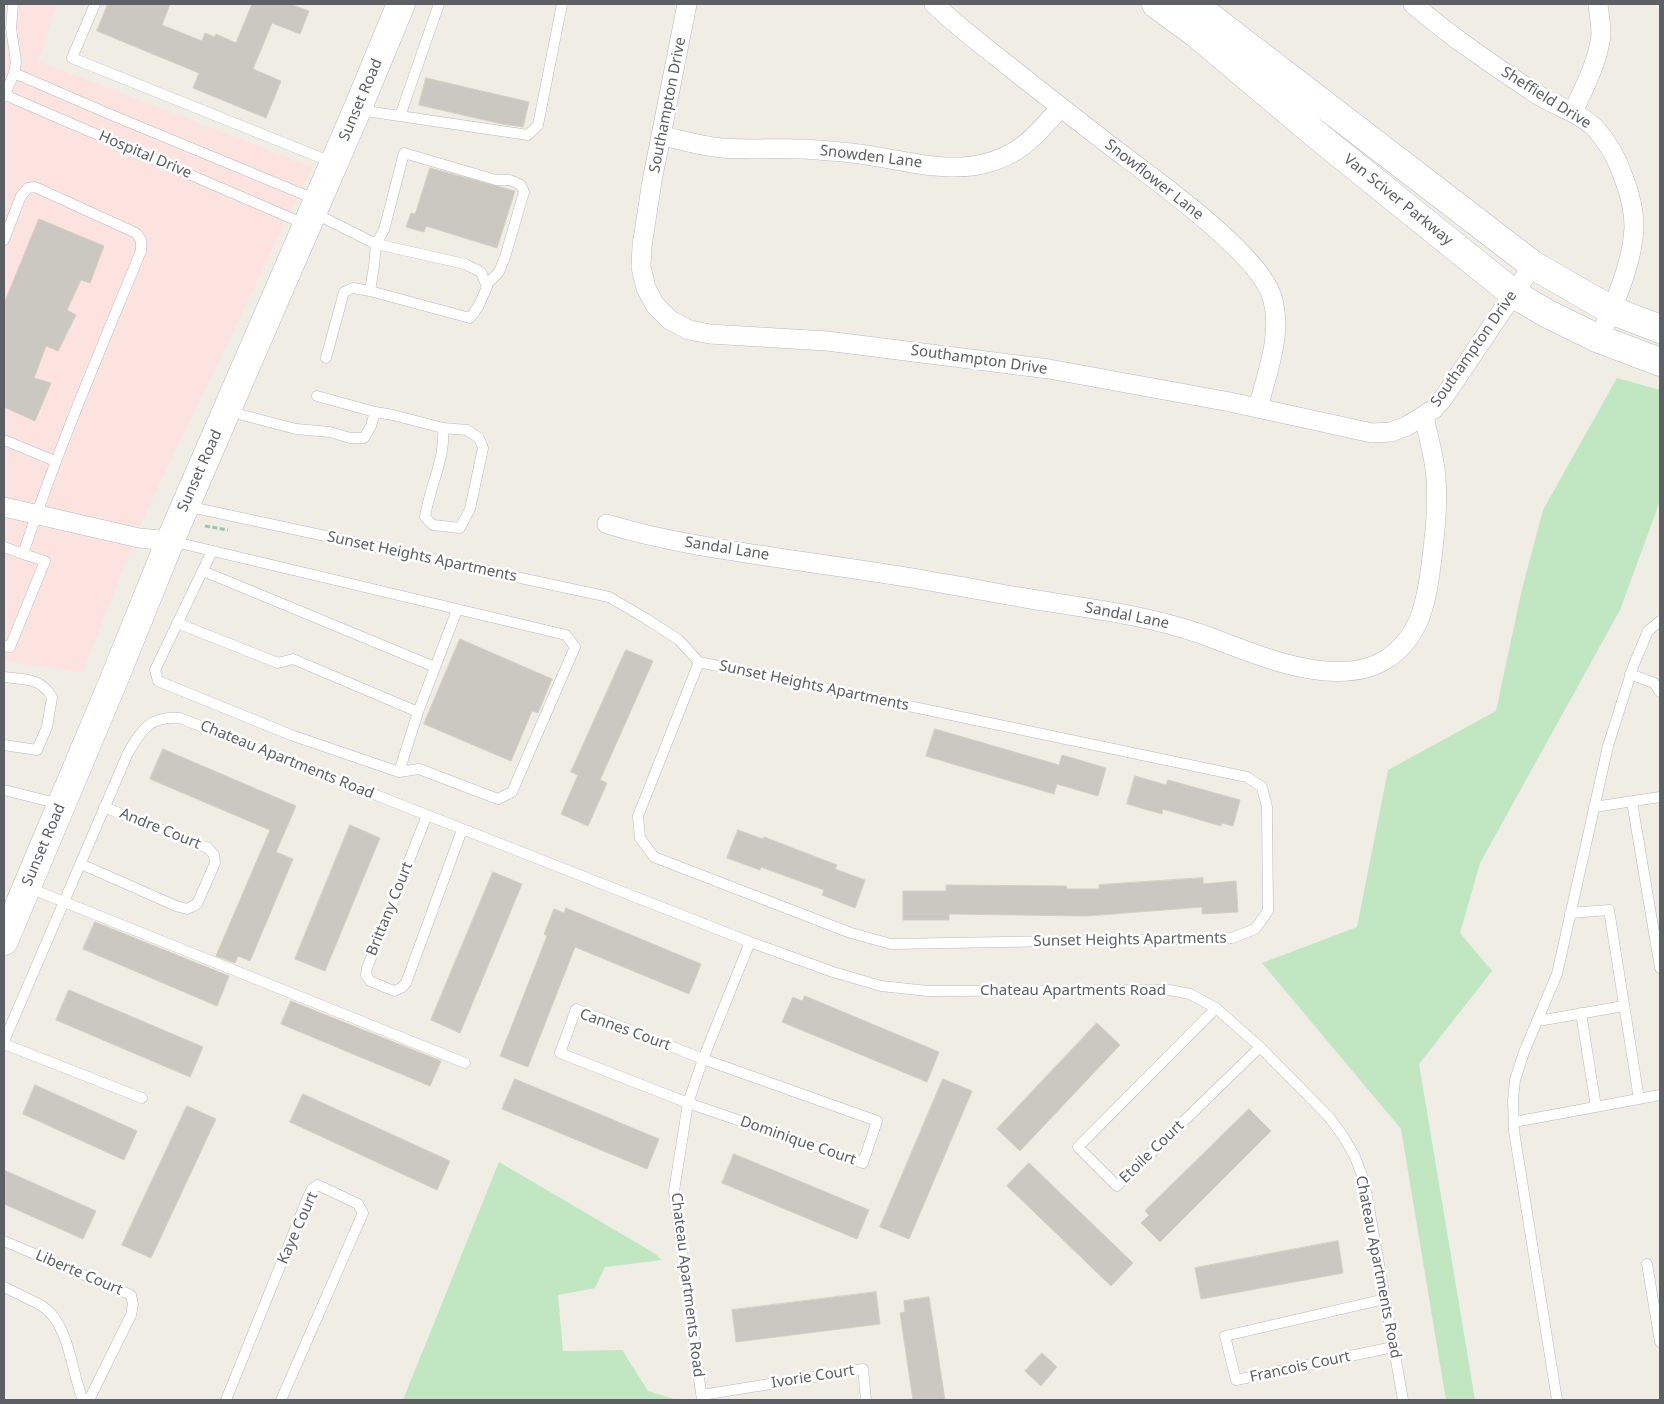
<!DOCTYPE html>
<html>
<head>
<meta charset="utf-8">
<style>
  body { margin:0 }
  #map { position:relative; width:1664px; height:1404px; overflow:hidden; background:#efede4; font-family:"Noto Sans",sans-serif }
  canvas { display:block }
  .frame { position:absolute; inset:0; border:5px solid #5c6065; pointer-events:none }
</style>
</head>
<body>
<div id="map">
<canvas width="1664" height="1404"></canvas>
<div class="frame"></div>
</div>
<script>
const ctx = document.querySelector('canvas').getContext('2d');
ctx.lineJoin = 'round';
function paint(path, color) { ctx.fillStyle = color; ctx.fill(path, 'evenodd'); }
function strokePath(path, color, width, dash) { ctx.strokeStyle = color; ctx.lineWidth = width; ctx.lineCap = dash ? 'butt' : 'round'; ctx.setLineDash(dash || []); ctx.stroke(path); }
function write(font, color, halo, rows, align = 'center') {
  ctx.font = font + ' "Noto Sans",sans-serif'; ctx.lineWidth = 5; ctx.setLineDash([]); ctx.textBaseline = 'middle'; ctx.strokeStyle = halo; ctx.fillStyle = color; for (const [text, x, y, turn = 0] of rows) {
    ctx.save(); ctx.translate(x, y); ctx.rotate((+turn || 0) * Math.PI / 180); ctx.textAlign = isNaN(turn) ? turn : align; if (halo) ctx.strokeText(text, 0, 0); ctx.fillText(text, 0, 0); ctx.restore();
  }
}
const medical = new Path2D(`
  M4 4H57L38 61 312 167 141 523 83 673 4 661Z`);
const green = new Path2D(`
  M1617 378 1660 390V501L1620 610 1480 863 1460 933 1492 971 1419 1064 1475 1400H1446L1401 1129 1262 963 1357 927 1388 770 1496 711 1522 589 1543 510Z
  M499 1162 654 1253 662 1260 605 1267 595 1288 558 1295 563 1351 622 1350 648 1391 677 1400H403Z`);
const building = new Path2D(`
  M108 4H170L162 25 202 41 205 33 214 37 216 34 236 43 252 4H290L309 11 300 34 272 23 253 69 281 81 266 118 193 88 199 73 97 31Z
  M426 78 529 102 523 127 502 124 419 105Z
  M430 168 515 191 497 248 426 226 424 232 406 227 411 213 415 214Z
  M39 219 104 246 90 283 81 280 67 310 76 315 58 351 46 346 34 378 51 383 35 421 4 407V304Z
  M460 639 552 679 538 713 532 711 511 761 424 724Z
  M626 650 653 661 600 780 607 783 588 826 561 814 578 775 571 772Z
  M935 729 1059 765 1062 755 1106 768 1098 796 1057 784 1054 794 926 756Z
  M163 749 296 806 276 852 293 859 250 961 238 956 235 963 216 956 270 830 150 779Z
  M1135 776 1166 785 1168 780 1240 800 1233 826 1222 823 1221 826 1163 809 1162 814 1127 804Z
  M350 825 380 838 325 971 295 959Z
  M738 830 763 839 764 837 837 865 835 869 865 880 855 908 822 895 824 890 761 867 760 870 727 858Z
  M493 872 522 884 460 1033 431 1020Z
  M1203 878V884L1236 881 1238 912 1202 914V907L1087 916 949 914V920H903V891H946V885L1066 886 1067 889H1099V885Z
  M566 908 701 964 689 994 575 947 528 1067 500 1056 547 936 544 934 554 909 564 913Z
  M95 922 229 976 217 1006 83 949Z
  M69 990 203 1047 190 1077 56 1020Z
  M805 996 939 1052 927 1082 782 1022 793 997 802 1001Z
  M291 1001 441 1061 430 1086 281 1024Z
  M1097 1023 1120 1045 1020 1151 997 1129Z
  M515 1079 659 1139 647 1169 502 1109Z
  M943 1079 972 1091 909 1239 880 1227Z
  M35 1085 137 1131 124 1160 23 1114Z
  M303 1094 450 1161 437 1190 290 1122Z
  M187 1106 216 1119 151 1258 122 1245Z
  M1249 1109 1271 1131 1160 1242 1141 1223 1149 1215 1145 1211Z
  M734 1154 869 1210 857 1239 722 1183Z
  M1029 1163 1133 1263 1111 1286 1007 1186Z
  M4 1170 96 1211 83 1239 4 1204Z
  M1338 1241 1343 1273 1201 1299 1195 1268Z
  M876 1292 880 1324 736 1342 732 1310Z
  M929 1297 945 1400H913L900 1313 905 1312 904 1301Z
  M1042 1353 1057 1367 1041 1386 1025 1371Z`);
const path = new Path2D(`
  M205 526 228 530`);
const lane = new Path2D(`
  M95 4 72 58 334 163
  M14 73 114 116 317 200
  M5 95 307 225
  M4 97 14 73 16 62 11 28 13 4
  M359 110 528 135 538 125 562 4
  M400 116 439 4
  M314 213 376 244 374 266 370 291 470 318 478 307 487 287 481 272 465 264 376 244 384 230 404 153 496 180H510L521 185 524 192 505 257 499 272 486 285
  M4 240 21 196 28 188 35 187 136 233 141 240V251C100 351 57 451 23 554L45 561 10 647 4 646
  M326 358 344 292 353 288 370 291
  M317 396 375 412
  M227 411 296 429 330 432 350 438H364L371 426 375 412 393 415 443 428 467 430 479 438 483 448 470 509 460 528 433 525 425 517C429 489 446 457 443 428
  M4 440 55 461
  M186 506 609 597 645 618 679 640 699 662 1247 777 1262 787 1267 807 1268 911 1255 929 1232 938 891 944 851 933 654 857 640 838 638 816 699 662
  M171 541 566 635 575 647 512 792 498 799 419 769 399 772 291 735 158 681 155 670 212 551
  M4 547 23 554
  M203 571 435 667
  M177 623 278 663 293 659 418 712
  M1630 674 1654 683 1660 692
  M4 677C25 680 40 677 52 697L47 727 37 750 4 745
  M399 772 418 712 457 610
  M4 790 60 804
  M1632 802 1660 968
  M1594 807 1660 797
  M427 815 367 968 366 975 370 981 394 991 401 988 406 983 462 830
  M81 864 176 906 187 909 197 904 215 863 214 855 208 848 104 807
  M27 887 465 1063
  M1570 913 1609 910 1639 1099
  M1216 1008 1078 1147 1117 1186 1260 1047
  M576 1009 703 1059 877 1121 863 1163 688 1103 560 1053Z
  M1581 1013 1596 1107
  M1538 1021 1624 1006
  M4 1041 128 753C142 729 150 716 180 718L750 942 833 972 881 986 928 991 1169 990 1190 994 1216 1008 1260 1047 1329 1117 1343 1136 1355 1157 1363 1178 1368 1202 1403 1400
  M4 1044 142 1098
  M1514 1122 1660 1095
  M4 1241 131 1295 133 1304 131 1315 89 1400
  M1647 1264 1660 1342
  M4 1287C16 1293 30 1299 42 1306 70 1324 71 1372 83 1400
  M1385 1299 1225 1336 1236 1380 1393 1347
  M702 1395 863 1369 866 1400
  M226 1400 308 1197 312 1189 318 1185 358 1204 363 1213 281 1400
  M702 1400 674 1191 688 1103 703 1059 750 942
  M1557 1400 1514 1131 1513 1100 1515 1080 1524 1052 1557 974 1608 746 1634 664 1648 631 1660 621`);
const street = new Path2D(`
  M687 4 652 181 642 246 641 267 646 288 655 305 670 320 689 330 710 334 827 341 1049 369 1230 402 1372 433 1391 432 1407 426 1434 409 1444 397 1533 265
  M934 4C955 24 978 42 1001 60 1036 88 1072 116 1108 144 1147 174 1259 252 1272 297 1283 333 1267 373 1258 408
  M1413 4C1451 37 1493 65 1535 93 1554 106 1577 111 1594 127 1607 141 1617 158 1623 176 1629 191 1634 211 1634 227 1633 264 1613 306 1599 339
  M1573 112C1584 88 1598 62 1601 35 1601 25 1599 14 1598 4
  M662 136C682 140 701 146 722 148 749 150 777 148 805 149 820 150 836 151 851 153 893 157 940 174 983 164 1021 155 1036 135 1061 107
  M4 507 139 538 170 541
  M607 524C676 545 749 553 820 564 862 570 905 576 946 584 973 588 998 594 1025 598 1084 608 1144 614 1201 634 1251 652 1334 691 1385 660 1422 637 1427 598 1432 558 1435 532 1438 505 1436 479 1435 458 1428 437 1424 416`);
const secondary = new Path2D(`
  M1156 4 1197 34 1318 136 1514 294 1546 313 1599 339 1660 362
  M1193 4 1533 265 1611 310 1660 329
  M4 941 113 682 170 541 357 110 401 4`);
const streetNames = [
  ["Sheffield Drive",1546,98,32],
  ["Sunset Road",361,100,-67],
  ["Southampton Drive",668,105,-79],
  ["Hospital Drive",145,155,23],
  ["Snowden Lane",871,157,7],
  ["Snowflower Lane",1154,180,38],
  ["Van Sciver Parkway",1398,200,39],
  ["Southampton Drive",1474,349,-55],
  ["Southampton Drive",979,360,8],
  ["Sunset Road",200,471,-66],
  ["Sandal Lane",727,549,9],
  ["Sunset Heights Apartments",422,557,12],
  ["Sandal Lane",1127,616,11],
  ["Sunset Heights Apartments",814,686,12],
  ["Chateau Apartments Road",287,760,22],
  ["Andre Court",160,829,22],
  ["Sunset Road",44,845,-67],
  ["Brittany Court",390,909,-68],
  ["Sunset Heights Apartments",1130,940,-1],
  ["Chateau Apartments Road",1073,991],
  ["Cannes Court",625,1030,20],
  ["Dominique Court",798,1141,19],
  ["Etoile Court",1152,1152,-44],
  ["Kaye Court",298,1228,-66],
  ["Chateau Apartments Road",1378,1267,79],
  ["Liberte Court",79,1273,23],
  ["Chateau Apartments Road",687,1285,83],
  ["Francois Court",1300,1367,-12],
  ["Ivorie Court",813,1377,-9]
];
paint(medical, '#fce3e0');
paint(green, '#c0e7c1');
paint(building, '#cac8c1');
strokePath(building, '#d4cfc2', 1);
strokePath(lane, '#b7babe', 11);
strokePath(street, '#b7babe', 20);
strokePath(secondary, '#b8bbc0', 29);
strokePath(path, '#99c8a7', 3, [5, 2.5]);
strokePath(lane, '#fff', 10);
strokePath(street, '#fff', 19);
strokePath(secondary, '#fff', 28);
write('15px', '#5c6065', '#fff', streetNames);
</script>
</body>
</html>
